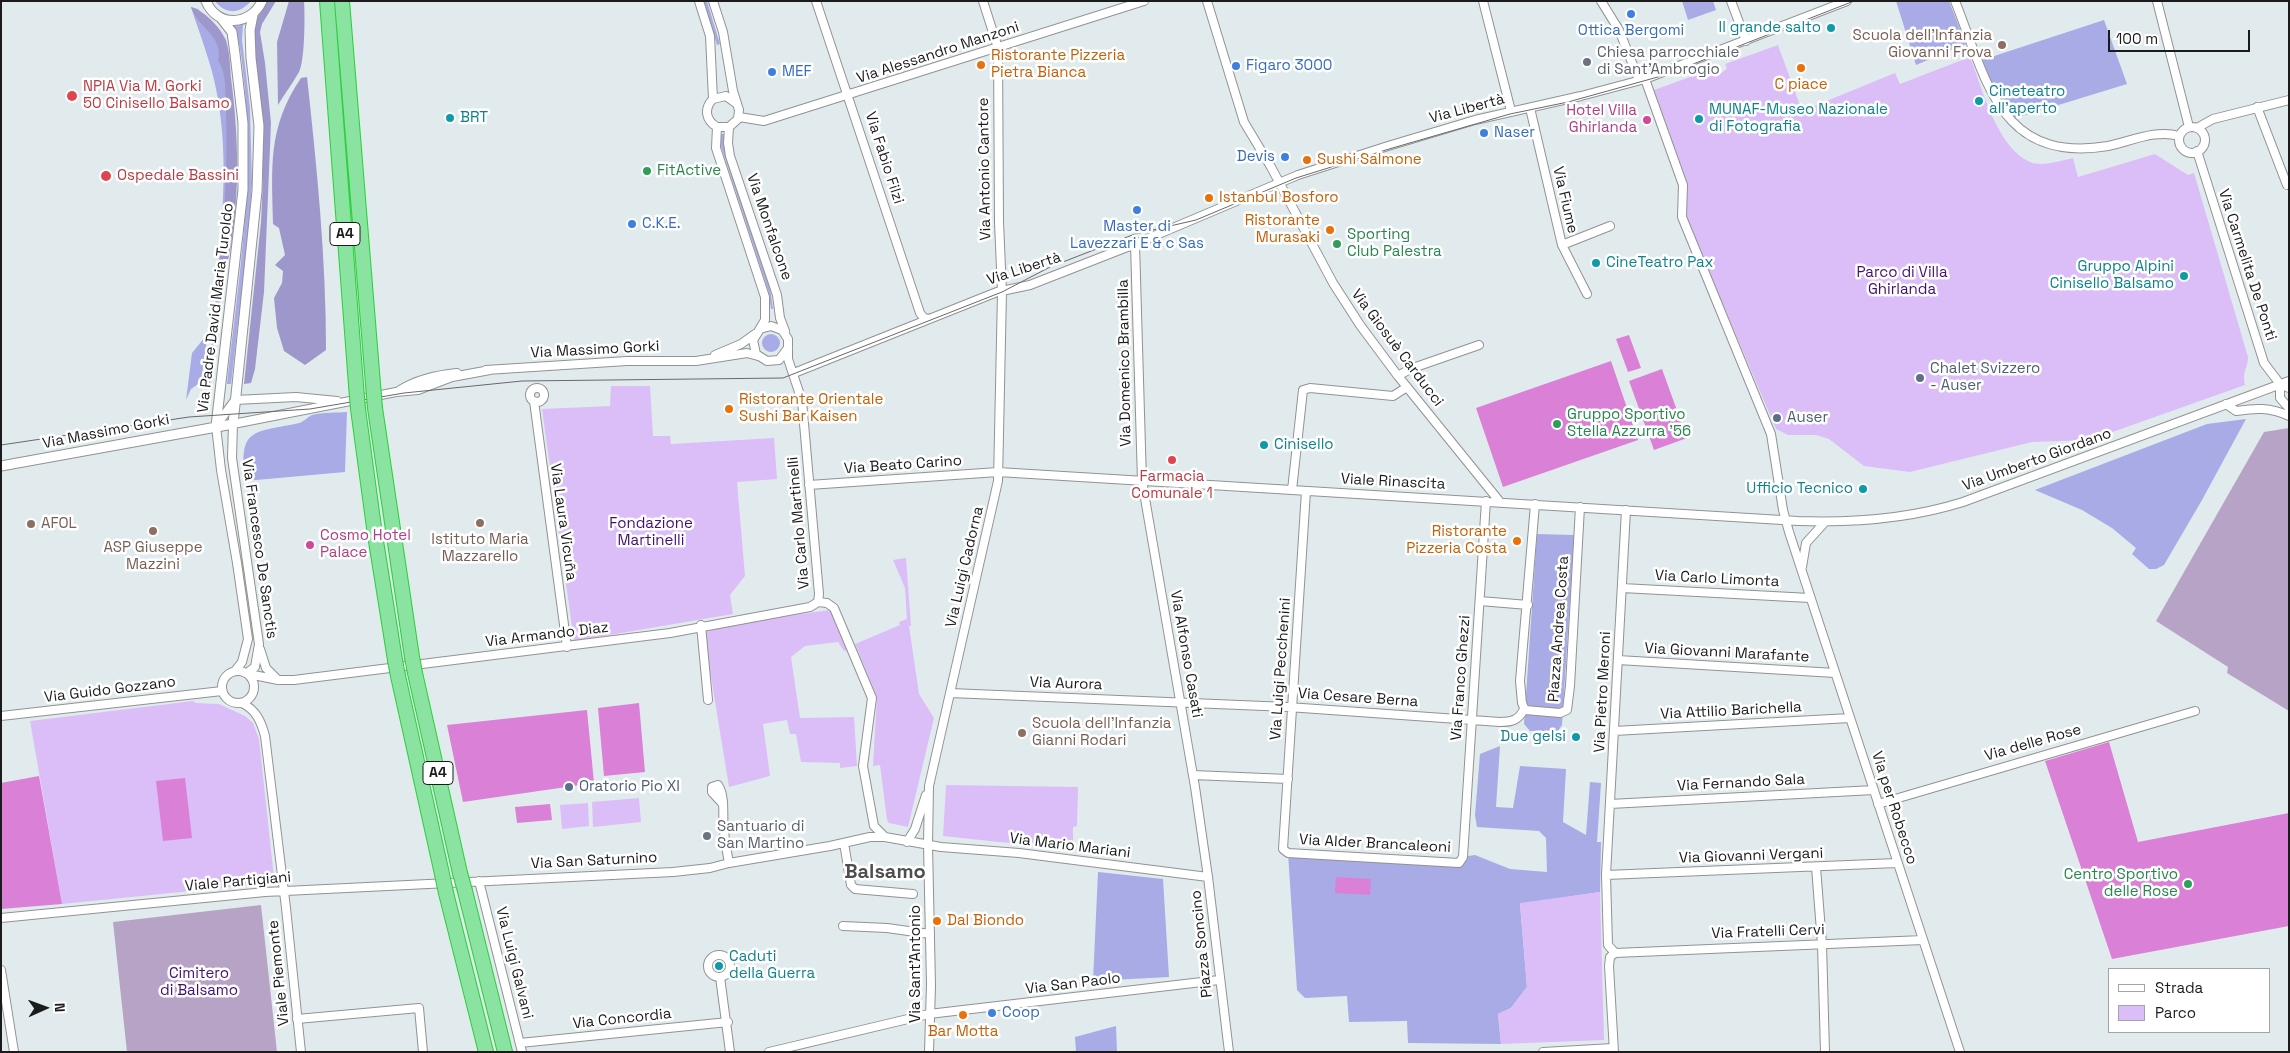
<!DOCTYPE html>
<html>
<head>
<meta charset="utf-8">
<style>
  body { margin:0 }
  #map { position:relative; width:2290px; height:1053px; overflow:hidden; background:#e1ebed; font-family:"Space Grotesk",sans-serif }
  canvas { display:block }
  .frame { position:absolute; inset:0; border:2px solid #1b1b1b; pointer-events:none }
  .legend { position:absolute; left:2108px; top:968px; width:162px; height:65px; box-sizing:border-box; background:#fff; border:1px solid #a4a4a4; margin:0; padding:6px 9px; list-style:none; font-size:15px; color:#1b1b1b }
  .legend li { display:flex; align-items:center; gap:10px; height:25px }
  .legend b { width:25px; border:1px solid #a4a4a4 }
  .north { position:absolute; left:20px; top:983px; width:50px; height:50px; -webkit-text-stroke:4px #fff; paint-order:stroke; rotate:88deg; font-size:14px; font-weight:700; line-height:20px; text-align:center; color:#1b1b1b }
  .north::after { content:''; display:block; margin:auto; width:18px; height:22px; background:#1b1b1b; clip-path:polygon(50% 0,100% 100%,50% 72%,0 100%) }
  .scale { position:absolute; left:2108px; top:30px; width:142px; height:22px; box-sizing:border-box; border:2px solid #1b1b1b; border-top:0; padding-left:6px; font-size:15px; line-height:18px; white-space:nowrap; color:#1b1b1b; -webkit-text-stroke:4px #fff; paint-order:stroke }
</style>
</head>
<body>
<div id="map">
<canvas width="2290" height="1053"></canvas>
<div class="frame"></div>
<ul class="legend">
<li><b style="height:6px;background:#fff"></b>Strada</li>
<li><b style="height:14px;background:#dbbef7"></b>Parco</li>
</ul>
<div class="north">N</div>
<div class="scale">100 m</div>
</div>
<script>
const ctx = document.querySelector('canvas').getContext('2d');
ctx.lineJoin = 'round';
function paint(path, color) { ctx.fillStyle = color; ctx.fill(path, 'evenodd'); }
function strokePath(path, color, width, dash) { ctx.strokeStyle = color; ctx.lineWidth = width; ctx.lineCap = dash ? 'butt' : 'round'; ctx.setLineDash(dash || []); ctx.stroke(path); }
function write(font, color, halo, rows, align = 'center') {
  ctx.font = font + ' "Space Grotesk",sans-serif'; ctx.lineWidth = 5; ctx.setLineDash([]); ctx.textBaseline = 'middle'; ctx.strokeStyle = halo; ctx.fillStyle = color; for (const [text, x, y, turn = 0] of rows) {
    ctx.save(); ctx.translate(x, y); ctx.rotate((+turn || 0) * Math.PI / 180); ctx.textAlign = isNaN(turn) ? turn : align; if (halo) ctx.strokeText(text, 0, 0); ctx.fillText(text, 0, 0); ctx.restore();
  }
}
const grass = new Path2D(`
  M215 1H251C240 14 226 15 215 1Z
  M703 1H707L720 44 717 45Z
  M1682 1H1713L1716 10 1688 20Z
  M1896 1H1949L1966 44 1916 65Z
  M191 7 198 9 215 25 226 40 235 119V198L231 246 221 288 210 384 207 383C213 340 216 297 219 254 224 201 227 147 217 94 212 64 200 36 191 7Z
  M2104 20 2127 84 2016 118C1998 102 1991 82 1982 60Z
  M243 25 242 40 250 108 252 183 248 237 231 384H227C238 283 255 183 244 81 242 63 241 42 233 26Z
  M721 134H724L725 150 770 287 773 309H771L768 290 720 143Z
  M762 343a9 9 0 1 1 18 0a9 9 0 1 1-18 0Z
  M205 337 207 339 201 382 191 389 186 400 192 353Z
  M347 412 345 472 245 481C238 426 255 433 299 423 304 422 307 417 312 415 323 412 336 413 347 412Z
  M2246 419 2202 500 2164 565 2156 569H2149L2132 554 2136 548 2112 528 2082 510 2035 490 2207 424Z
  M1537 534 1574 535 1562 725 1558 731H1530L1524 724Z
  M1500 746 1496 807 1513 808 1520 766 1566 769 1563 822 1586 835 1590 782 1601 783 1597 842H1601L1600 892 1520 904 1527 987 1511 1008 1498 1014 1501 1044 1408 1043 1407 1021 1349 1022 1347 996 1305 998 1297 990 1288 853 1455 858 1475 855 1510 869 1547 872 1546 838 1539 831 1477 827 1475 815 1480 754Z
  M1098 872 1163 879 1169 977 1093 981Z
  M1116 1026 1117 1052H1076L1075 1037Z`);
const forest = new Path2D(`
  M266 1H276L262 24 260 32 265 63 271 123 264 292 255 369 251 383 244 384 261 222 263 180V133L253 39 257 18 264 8Z
  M289 1H304C305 15 305 61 299 72 293 83 285 93 278 105L277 42Z
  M191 7C204 11 221 27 226 41 230 52 230 66 231 78 240 146 241 222 221 288H217C224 228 228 169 226 109 225 94 227 73 218 61 224 35 197 28 191 7Z
  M307 77C317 168 326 259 326 350L305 365 284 351 277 328 274 298 282 283 283 271 275 265 285 255 279 228 273 224C272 168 267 128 301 78Z`);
const cemetery = new Path2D(`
  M2289 428V711L2227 673 2228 667 2156 621 2264 432Z
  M261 905 277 1052H127L113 922Z`);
const park = new Path2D(`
  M1778 45 1802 111 1895 73 1900 84 1970 57C1982 88 1997 148 2030 162 2042 167 2060 161 2073 158L2078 177 2155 154 2188 175 2194 173 2248 357C2248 369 2242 370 2245 385L2090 440 2032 442 1910 472 1864 466 1829 439 1816 435H1788L1776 429 1685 215 1687 182 1654 90 1712 69 1713 73C1719 75 1723 73 1727 68L1725 64Z
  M611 386H650L653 436H670L671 444 774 438 777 479 737 482 745 576 730 595 733 614 574 641 542 409 610 406Z
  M906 558 911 626H909L919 694 934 718 908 827 889 823 887 820 880 765 873 766 877 697 855 644 900 625 899 622 907 619 905 588 893 560Z
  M830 610 848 650 844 651 838 642 805 646 791 657 800 718 854 717 857 766 840 768V763L801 762 796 734H790L787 720 763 724 770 776 729 787 703 628Z
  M193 701 196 703 219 704 245 716 253 723 259 739 274 878 270 883 62 904 30 721Z
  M946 785 1078 787 1077 826 1073 827V848L999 842 943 836Z
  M639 798 641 822 593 827 592 802Z
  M588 803 589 826 562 829 560 805Z
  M1600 892 1604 1040 1501 1044 1498 1014 1511 1008 1527 987 1520 903Z`);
const pitch = new Path2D(`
  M1629 335 1641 368 1628 372 1616 339Z
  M1611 361 1638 440 1503 487 1476 408Z
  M1662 369 1687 438 1654 450 1629 381Z
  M639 703 645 772 604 776 598 708Z
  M587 710 594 783 463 802 447 725Z
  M2109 742 2138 842 2289 813V926L2112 959 2045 761Z
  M39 776 62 904 1 909V783Z
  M185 778 192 838 163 841 156 781Z
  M550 804 552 820 517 823 515 807Z
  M1336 877 1371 879 1370 895 1335 893Z`);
const minor = new Path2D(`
  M699 1 710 36 713 99
  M713 1 723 32 733 91 739 110 738 119 729 127H717C705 120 704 108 713 99L726 96 737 104
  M816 1 920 313 924 318 929 319
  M1207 1 1244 122 1271 167 1333 283 1360 325 1398 376 1500 502
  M1483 1 1511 111
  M1601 1 1619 30 1639 80
  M1731 1 1746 41
  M1955 1C1987 81 2000 164 2108 146 2132 141 2156 129 2179 136
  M2157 1 2189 127
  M1645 79 1683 185 1682 217 1771 434 1783 510 1789 532 1960 1052
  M2257 107 2287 185
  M1530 108 1562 245 1587 294
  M739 117 764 121 1144 1
  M717 127 716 148 765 297V320L759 330
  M729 127 728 143 730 156 777 295 780 318 785 331
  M2179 140a13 13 0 1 1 26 0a13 13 0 1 1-26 0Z
  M2197 128 2213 119 2289 100
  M2197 151 2264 363 2280 384 2289 388
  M1135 244 1142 481 1195 787 1208 877 1229 1052
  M1562 245 1610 226
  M788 348 779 360 767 361 756 354 753 340 760 329 771 326 782 330 788 339V359L802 401 819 594 818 602
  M715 355 741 344 755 334
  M486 370 627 361H696L747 353 758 356
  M794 373 997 292 1030 285 1135 244 1298 175 1388 146 1475 120 1581 96 1645 79 1847 1
  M1398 376 1410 369 1479 345
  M2280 384V398L2289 408
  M530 395a7 7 0 1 1 14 0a7 7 0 1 1-14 0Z
  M400 390C418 379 436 375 457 373
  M534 401 567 647
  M2226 404 2236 411C2256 408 2270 407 2289 416
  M809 485 998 472 1798 521C1855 523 1909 519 1963 502L2289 381
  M1292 490 1303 390 1310 388 1393 396 1407 387
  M1306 491 1283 849 1288 853 1459 863 1463 857 1486 501
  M1535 504 1520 681 1522 703 1525 710 1560 713 1567 710 1570 686 1580 507
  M1802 567 1806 543 1825 522
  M1622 588 1810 598
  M1480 601 1528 605
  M818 602 827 603 834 608 872 698 863 766 874 826 885 837
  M701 625 708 700
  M260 649 266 668 278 680
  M1618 660 1835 673
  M222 687a16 16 0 1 1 32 0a16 16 0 1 1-32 0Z
  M235 671 242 662 248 639 237 563 221 470 216 426 235 400 296 397 337 401
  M247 673 255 667 259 644 232 458 233 424 396 392 418 390 452 377 490 370
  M249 674 278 680H294L670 633 810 607 818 602
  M950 693 1288 707 1500 722C1512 722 1519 720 1524 709
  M242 703C256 710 261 721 265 736L286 908 301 1052
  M1 716 222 691
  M1614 731 1850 718
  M1193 775 1288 779
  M723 804 712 792V787L718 785C726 797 722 818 724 831 725 842 727 852 729 863
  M1610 804 1874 790
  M1878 804 2195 711
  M907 842 915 829 926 795
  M844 843 851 885 855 889 913 894
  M1816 867 1822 944 1825 1052
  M1606 875 1897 863
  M479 881 522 1052
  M1 918 265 892 673 872 710 868 729 863 830 846 870 837H885L941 847 1019 853 1208 877
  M843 926 887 928 930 934
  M1615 953 1608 945 1606 875 1626 510
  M1615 953 1923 940
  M708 966a11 11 0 1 1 22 0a11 11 0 1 1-22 0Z
  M1 970 14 1052
  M720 977 730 1052
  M297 1019 419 1008 423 1052
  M520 1043 728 1022
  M769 1052 929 1014 1219 980
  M929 1052 931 985 928 845 929 786 998 481 1002 292 999 222 998 48 983 1
  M1543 1052 1613 1048
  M1614 1052 1609 966 1610 957 1615 953`);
const tertiary = new Path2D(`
  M206 1C217 28 251 26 262 1
  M216 426 243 190V123L235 54 232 32 221 18
  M1 466 233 424 257 191 259 126 251 58 250 30 253 15`);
const motorway = new Path2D(`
  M327 1 356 385
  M342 1 373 384
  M375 408 412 657
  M358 409 375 535 395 660
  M415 673 460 873
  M398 676 442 874
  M465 891 505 1052
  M446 893 486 1052`);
const tram = new Path2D(`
  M1 445 189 417 310 409 404 393 522 381 783 378 1002 292 1050 267 1135 234 1196 220 1296 178 1389 149 1510 114 1568 102 1665 75 1854 1`);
const motorwayBridge = new Path2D(`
  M373 384 375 408
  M356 385 358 409
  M412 657 415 673
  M395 660 398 676
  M460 873 465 891
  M442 874 446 893`);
const markers = [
  [1631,14,5,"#3f7fe0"],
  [1831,28,5,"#0f9aa8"],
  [2002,45,5,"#8d6e63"],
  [1587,62,5,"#6b7280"],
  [981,65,5,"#e8710a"],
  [1236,66,5,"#3f7fe0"],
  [1801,68,5,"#e8710a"],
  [772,72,5,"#3f7fe0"],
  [72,96,6,"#e0444e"],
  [1979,101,5,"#0f9aa8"],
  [450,118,5,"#0f9aa8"],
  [1699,119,5,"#0f9aa8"],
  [1647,120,5,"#d1479c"],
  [1484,133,5,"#3f7fe0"],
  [1285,157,5,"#3f7fe0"],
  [1307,160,5,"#e8710a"],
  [647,171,5,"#2e9e5b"],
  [106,176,6,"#e0444e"],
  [1209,198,5,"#e8710a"],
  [1137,210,5,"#3f7fe0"],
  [632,224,5,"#3f7fe0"],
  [1330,230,5,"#e8710a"],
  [1337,244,5,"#2e9e5b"],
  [1596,263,5,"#0f9aa8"],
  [2184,276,5,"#0f9aa8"],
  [1920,378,5,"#5c6f8a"],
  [729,409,5,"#e8710a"],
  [1777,418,5,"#5c6f8a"],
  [1557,424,5,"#2e9e5b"],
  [1264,445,5,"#0f9aa8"],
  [1172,460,5,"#e0444e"],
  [1863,489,5,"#0f9aa8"],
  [480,523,5,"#8d6e63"],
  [31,524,5,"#8d6e63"],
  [153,531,5,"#8d6e63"],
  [1517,541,5,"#e8710a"],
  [310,545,5,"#d1479c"],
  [1022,733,5,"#8d6e63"],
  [1576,737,5,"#0f9aa8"],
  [569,787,5,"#5c6f8a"],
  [707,836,5,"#6b7280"],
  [2188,884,5,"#2e9e5b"],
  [937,921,5,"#e8710a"],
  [719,966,5,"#0f9aa8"],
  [992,1013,5,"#3f7fe0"],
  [963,1015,5,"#e8710a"]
];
const shields = [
  [345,234,30],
  [438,773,30]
];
const shieldNames = [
  ["A4",345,234],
  ["A4",438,773]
];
const cultureNames = [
  ["Il grande salto",1821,28,"right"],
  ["Cineteatro",1989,92],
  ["all'aperto",1989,109],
  ["MUNAF-Museo Nazionale",1709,110],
  ["di Fotografia",1709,127],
  ["BRT",460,118],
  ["CineTeatro Pax",1606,263],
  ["Gruppo Alpini",2174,267,"right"],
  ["Cinisello Balsamo",2174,284,"right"],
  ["Cinisello",1274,445],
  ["Ufficio Tecnico",1853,489,"right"],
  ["Due gelsi",1566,737,"right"],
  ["Caduti",729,957],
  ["della Guerra",729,974]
];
const shopNames = [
  ["Ottica Bergomi",1631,31,"center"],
  ["Figaro 3000",1246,66],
  ["MEF",782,72],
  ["Naser",1494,133],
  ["Devis",1275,157,"right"],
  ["C.K.E.",642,224],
  ["Master di",1137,227,"center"],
  ["Lavezzari E & c Sas",1137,244,"center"],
  ["Coop",1002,1013]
];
const educationNames = [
  ["Scuola dell'Infanzia",1992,36,"right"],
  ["Giovanni Frova",1992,53,"right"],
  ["AFOL",41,524],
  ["Istituto Maria",480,540,"center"],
  ["Mazzarello",480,557,"center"],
  ["ASP Giuseppe",153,548,"center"],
  ["Mazzini",153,565,"center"],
  ["Scuola dell'Infanzia",1032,724],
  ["Gianni Rodari",1032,741]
];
const streetNames = [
  ["Via Alessandro Manzoni",938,53,-18],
  ["Via Libertà",1467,109,-15],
  ["Via Fabio Filzi",884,158,72],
  ["Via Antonio Cantore",985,169,-91],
  ["Via Fiume",1565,200,77],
  ["Via Monfalcone",769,227,71],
  ["Via Carmelita De Ponti",2247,265,72],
  ["Via Libertà",1024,269,-18],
  ["Via Padre David Maria Turoldo",216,308,-83],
  ["Via Giosuè Carducci",1397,348,53],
  ["Via Massimo Gorki",595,350,-3],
  ["Via Domenico Brambilla",1125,363,-91],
  ["Via Massimo Gorki",106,432,-11],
  ["Via Umberto Giordano",2037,460,-20],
  ["Via Beato Carino",903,465,-4],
  ["Viale Rinascita",1393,482,3],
  ["Via Laura Vicuña",563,522,82],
  ["Via Carlo Martinelli",799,523,-95],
  ["Via Francesco De Sanctis",259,549,82],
  ["Via Luigi Cadorna",965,567,-77],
  ["Via Carlo Limonta",1717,579,3],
  ["Piazza Andrea Costa",1559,629,-86],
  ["Via Armando Diaz",547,635,-7],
  ["Via Giovanni Marafante",1727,653,3],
  ["Via Alfonso Casati",1186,654,80],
  ["Via Luigi Pecchenini",1281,669,-86],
  ["Via Franco Ghezzi",1461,678,-86],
  ["Via Aurora",1066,684,2],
  ["Via Guido Gozzano",110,690,-7],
  ["Via Pietro Meroni",1603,692,-87],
  ["Via Cesare Berna",1358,698,4],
  ["Via Attilio Barichella",1731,711,-3],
  ["Via delle Rose",2033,743,-16],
  ["Via Fernando Sala",1741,783,-3],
  ["Via per Robecco",1894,808,72],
  ["Via Alder Brancaleoni",1375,844,3],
  ["Via Mario Mariani",1070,846,7],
  ["Via Giovanni Vergani",1751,856,-2],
  ["Via San Saturnino",594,861,-3],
  ["Viale Partigiani",238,882,-5],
  ["Via Fratelli Cervi",1768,932,-2],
  ["Piazza Soncino",1202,944,-96],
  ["Via Luigi Galvani",514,963,76],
  ["Via Sant'Antonio",916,964,-90],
  ["Viale Piemonte",279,973,-96],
  ["Via San Paolo",1073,984,-7],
  ["Via Concordia",622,1019,-6]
];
const worshipNames = [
  ["Chiesa parrocchiale",1597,53],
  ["di Sant'Ambrogio",1597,70],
  ["Santuario di",717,827],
  ["San Martino",717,844]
];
const foodNames = [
  ["Ristorante Pizzeria",991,56],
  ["Pietra Bianca",991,73],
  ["C piace",1801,85,"center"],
  ["Sushi Salmone",1317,160],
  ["Istanbul Bosforo",1219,198],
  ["Ristorante",1320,221,"right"],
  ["Murasaki",1320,238,"right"],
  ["Ristorante Orientale",739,400],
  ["Sushi Bar Kaisen",739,417],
  ["Ristorante",1507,532,"right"],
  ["Pizzeria Costa",1507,549,"right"],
  ["Dal Biondo",947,921],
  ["Bar Motta",963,1032,"center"]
];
const healthNames = [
  ["NPIA Via M. Gorki",83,87],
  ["50 Cinisello Balsamo",83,104],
  ["Ospedale Bassini",117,176],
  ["Farmacia",1172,477,"center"],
  ["Comunale 1",1172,494,"center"]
];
const hotelNames = [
  ["Hotel Villa",1637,111],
  ["Ghirlanda",1637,128],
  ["Cosmo Hotel",320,536,"left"],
  ["Palace",320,553,"left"]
];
const leisureNames = [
  ["FitActive",657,171],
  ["Sporting",1347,235],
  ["Club Palestra",1347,252],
  ["Gruppo Sportivo",1567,415],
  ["Stella Azzurra '56",1567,432],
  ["Centro Sportivo",2178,875,"right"],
  ["delle Rose",2178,892,"right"]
];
const parkNames = [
  ["Parco di Villa",1902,273],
  ["Ghirlanda",1902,290],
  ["Fondazione",651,524],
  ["Martinelli",651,541],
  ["Cimitero",199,974],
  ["di Balsamo",199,991]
];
const serviceNames = [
  ["Chalet Svizzero",1930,369],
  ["- Auser",1930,386],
  ["Auser",1787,418],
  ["Oratorio Pio XI",579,787]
];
const districtNames = [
  ["Balsamo",885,873]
];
paint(grass, '#a8abe6');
paint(forest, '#9e97cb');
paint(cemetery, '#b7a3c5');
paint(park, '#dbbef7');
paint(pitch, '#da80d6');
strokePath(minor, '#929292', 10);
strokePath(tertiary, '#929292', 11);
strokePath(motorway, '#29d038', 16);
strokePath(minor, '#fff', 8);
strokePath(tertiary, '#fff', 9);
strokePath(motorway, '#8ae3a0', 14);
strokePath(tram, '#696969', 1);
strokePath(motorwayBridge, '#29d038', 16, []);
strokePath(motorwayBridge, '#8ae3a0', 14);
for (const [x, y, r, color] of markers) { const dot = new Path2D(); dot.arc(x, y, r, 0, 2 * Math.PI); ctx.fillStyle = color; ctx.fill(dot); strokePath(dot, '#fff', 2); }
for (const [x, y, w] of shields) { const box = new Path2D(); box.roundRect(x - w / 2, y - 11.5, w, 23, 4); ctx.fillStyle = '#fff'; ctx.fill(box); strokePath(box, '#1b1b1b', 1); }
write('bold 14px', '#1b1b1b', null, shieldNames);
write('15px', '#0d838f', '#fff', cultureNames, 'left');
write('15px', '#366cbe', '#fff', shopNames, 'left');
write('15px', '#785e54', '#fff', educationNames, 'left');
write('15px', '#1b1b1b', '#fff', streetNames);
write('15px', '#5b616d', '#fff', worshipNames, 'left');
write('15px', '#c56008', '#fff', foodNames, 'left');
write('15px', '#be3a42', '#fff', healthNames, 'left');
write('15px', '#b23c85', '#fff', hotelNames, 'right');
write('15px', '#27864d', '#fff', leisureNames, 'left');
write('15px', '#430e74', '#fff', parkNames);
write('15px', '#4e5e75', '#fff', serviceNames, 'left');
write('bold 20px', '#4e4e4e', '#fff', districtNames);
</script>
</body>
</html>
